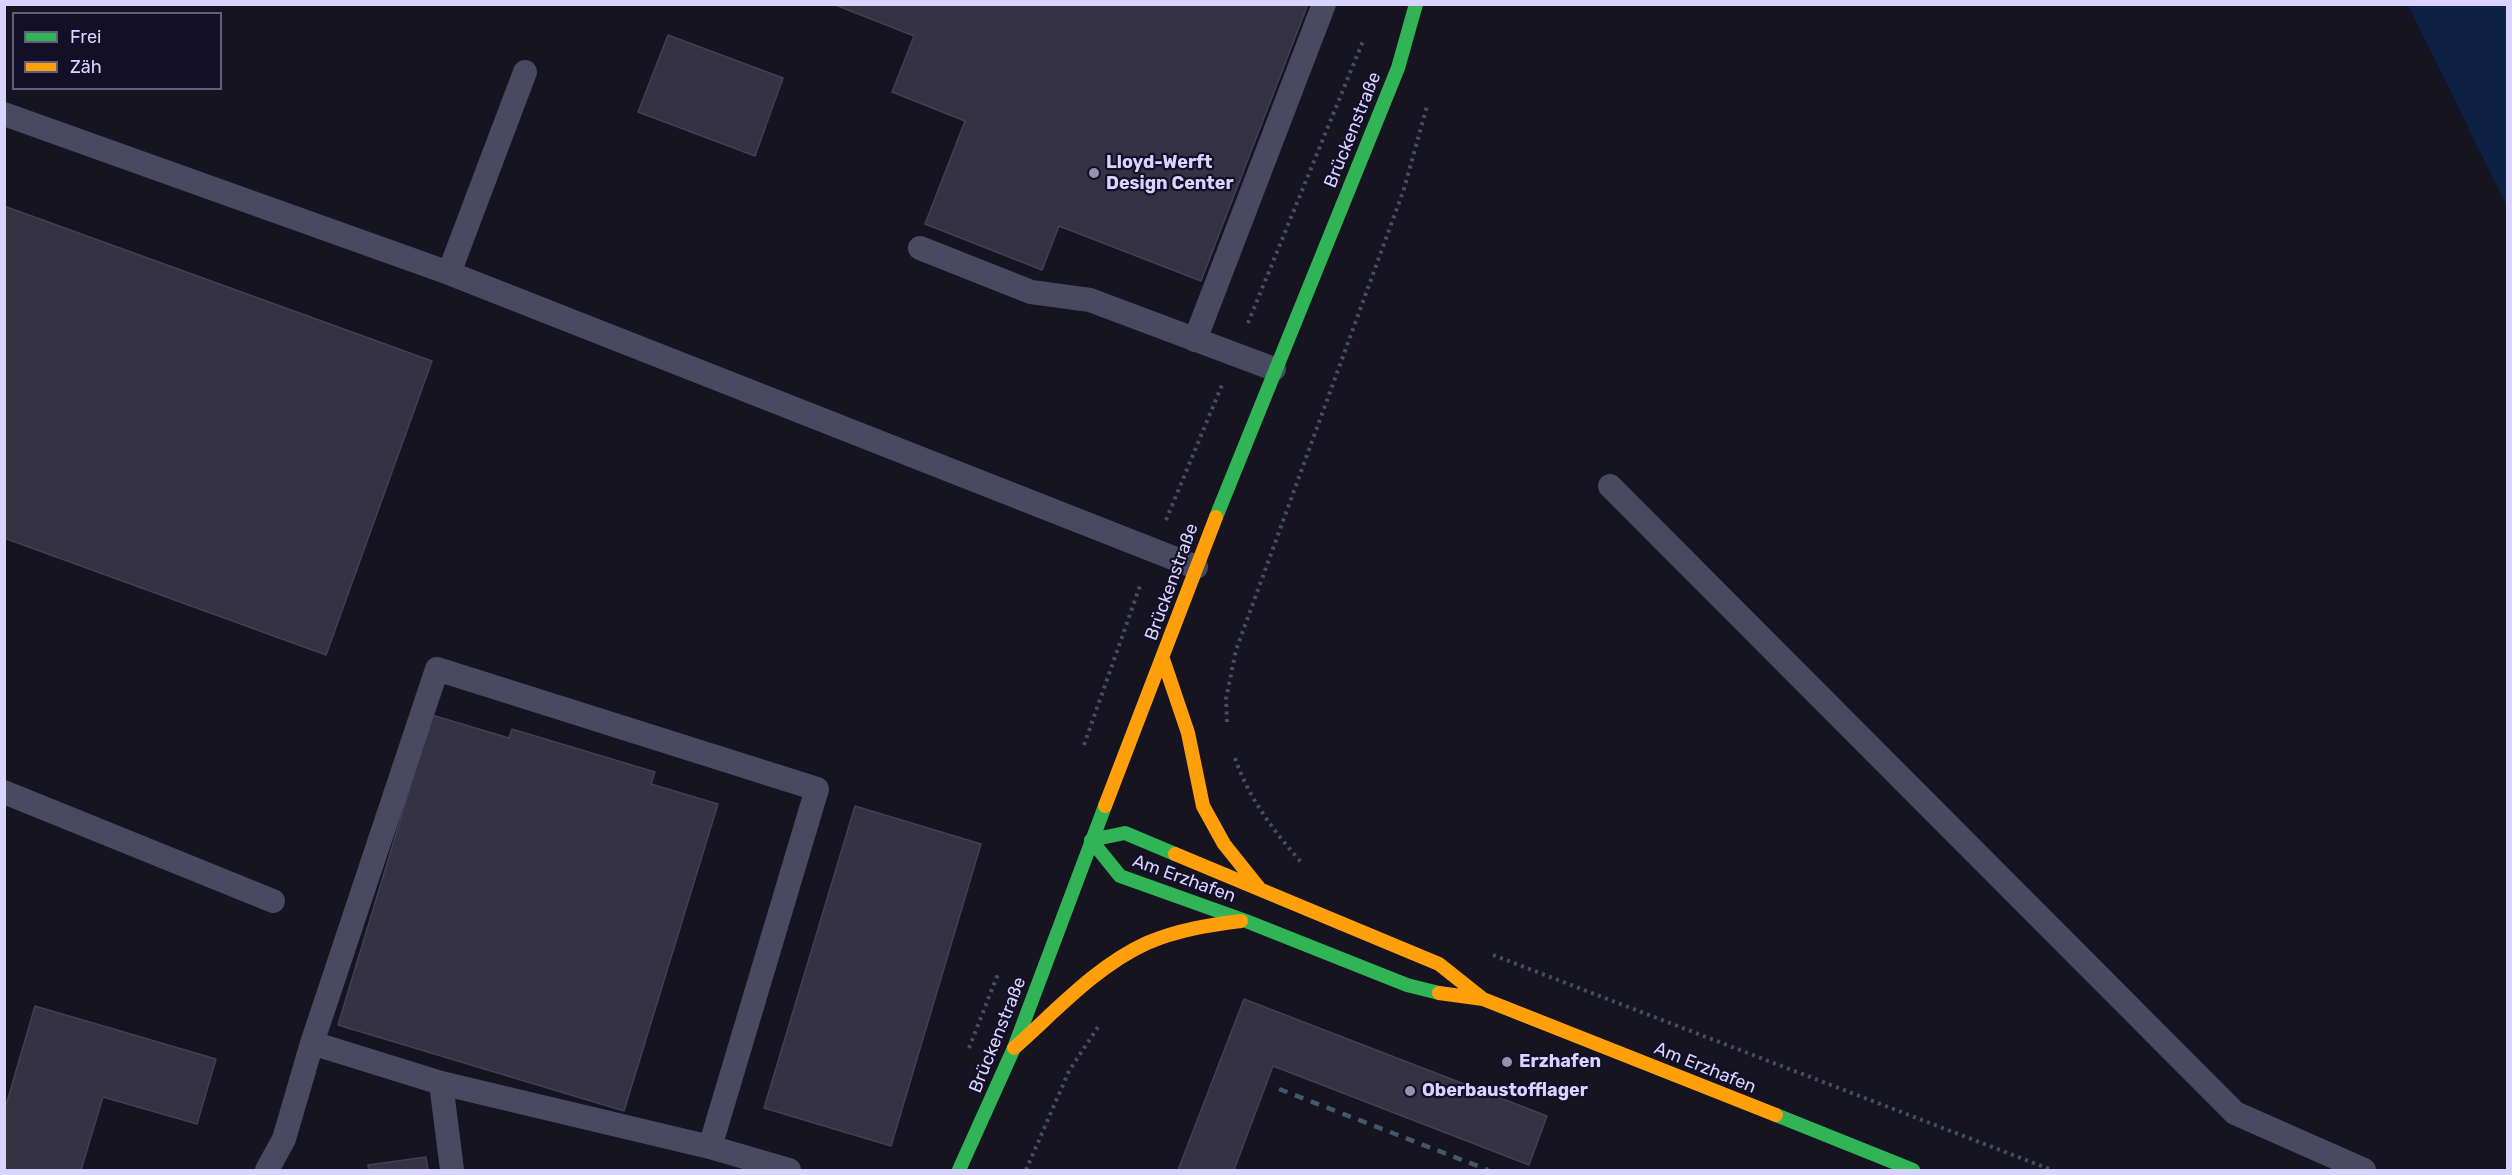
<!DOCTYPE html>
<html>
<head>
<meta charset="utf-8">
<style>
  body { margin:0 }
  #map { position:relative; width:2512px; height:1175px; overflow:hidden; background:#161421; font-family:Rubik,sans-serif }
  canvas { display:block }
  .frame { position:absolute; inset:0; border:6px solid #d9d4ff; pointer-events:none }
  .legend { position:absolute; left:12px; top:12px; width:210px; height:78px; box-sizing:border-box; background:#130f26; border:2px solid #625e7d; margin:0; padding:8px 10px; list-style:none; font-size:18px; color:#d9d4ff }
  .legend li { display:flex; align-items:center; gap:12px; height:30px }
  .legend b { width:30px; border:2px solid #625e7d }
</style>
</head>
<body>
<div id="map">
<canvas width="2512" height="1175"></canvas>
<div class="frame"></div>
<ul class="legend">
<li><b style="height:8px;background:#30b455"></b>Frei</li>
<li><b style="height:8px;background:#ff9f0a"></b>Zäh</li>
</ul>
</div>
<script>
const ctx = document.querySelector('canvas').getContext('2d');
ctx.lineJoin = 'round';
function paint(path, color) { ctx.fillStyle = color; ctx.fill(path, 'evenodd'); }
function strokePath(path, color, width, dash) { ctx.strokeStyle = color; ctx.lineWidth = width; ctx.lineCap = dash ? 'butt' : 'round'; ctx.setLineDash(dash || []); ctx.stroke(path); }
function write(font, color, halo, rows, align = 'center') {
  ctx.font = font + ' Rubik,sans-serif'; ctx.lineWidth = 4.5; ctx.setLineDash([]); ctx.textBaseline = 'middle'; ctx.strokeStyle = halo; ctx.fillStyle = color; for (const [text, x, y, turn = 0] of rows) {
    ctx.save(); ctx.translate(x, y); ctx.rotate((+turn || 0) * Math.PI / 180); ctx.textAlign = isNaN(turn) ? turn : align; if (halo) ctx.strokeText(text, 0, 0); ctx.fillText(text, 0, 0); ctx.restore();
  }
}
const water = new Path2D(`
  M2408 5H2507V206Z`);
const building = new Path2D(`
  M833 4H1308L1201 281 1059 226 1042 270 925 224 965 121 892 92 914 36Z
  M668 35 783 78 755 156 638 112Z
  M4 206 432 361 326 655 4 538Z
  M432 715 509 738 512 729 655 772 651 784 718 804 624 1111 338 1025Z
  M855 806 981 844 891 1146 764 1108Z
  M1244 999 1547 1116 1529 1165 1273 1066 1234 1170H1178Z
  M35 1006 216 1059 197 1124 103 1097 81 1170H4V1112Z
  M426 1157 428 1170H369L368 1165Z`);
const path = new Path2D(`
  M1248 323 1363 41
  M1166 520 1222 385
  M1227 722 1226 699 1236 650 1404 189 1427 106
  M1084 745 1141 583
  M1235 758C1249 799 1273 830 1301 862
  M1493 955 2052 1170
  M969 1048 998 974
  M1026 1170 1069 1071 1098 1027`);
const lane = new Path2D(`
  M4 114 449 273 1196 567
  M920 248 1031 292 1090 300 1274 369
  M449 273 525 72
  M1195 340 1324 4
  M1610 486 2235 1113 2364 1170
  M4 792 273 901
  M312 1043 441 1083 710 1147 789 1170
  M441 1083 452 1170
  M267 1170 284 1139 312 1043 437 669 817 789 710 1147`);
const fast = new Path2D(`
  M1216 517 1398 68 1416 4
  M1175 854 1125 833 1091 840 1120 876 1246 921 1407 985 1439 993
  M1776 1115 1913 1170
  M959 1170 1014 1048 1105 806`);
const slow = new Path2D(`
  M1163 659 1188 733 1203 806 1224 844 1260 889
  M1105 806 1216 517
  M1175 854 1439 964 1483 999
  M1439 993 1483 999 1776 1115
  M1014 1048C1055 1012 1096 966 1147 943 1177 930 1209 925 1241 921`);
const rail = new Path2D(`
  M1279 1089 1488 1170`);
const markers = [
  [1094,173,6,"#9591b1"],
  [1507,1062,6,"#9591b1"],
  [1410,1091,6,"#9591b1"]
];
const streetNames = [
  ["Brückenstraße",1353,130,-68],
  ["Brückenstraße",1172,582,-70],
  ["Am Erzhafen",1184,879,20],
  ["Brückenstraße",998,1035,-68],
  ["Am Erzhafen",1705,1068,22]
];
const poiNames = [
  ["Lloyd-Werft",1106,163],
  ["Design Center",1106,184],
  ["Erzhafen",1519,1062],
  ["Oberbaustofflager",1422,1091]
];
paint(water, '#0d2144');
paint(building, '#343243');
strokePath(building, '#433f54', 1.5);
strokePath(path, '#44505f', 4, [3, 4.5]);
strokePath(lane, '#4a4962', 24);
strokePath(fast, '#30b455', 14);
strokePath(slow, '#ff9f0a', 14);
strokePath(rail, '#43596b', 4.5, [9, 8]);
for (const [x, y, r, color] of markers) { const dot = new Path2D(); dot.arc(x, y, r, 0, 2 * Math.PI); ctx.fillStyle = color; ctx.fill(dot); strokePath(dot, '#130f26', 2); }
write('18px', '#d9d4ff', '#130f26', streetNames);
write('bold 18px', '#d9d4ff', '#130f26', poiNames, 'left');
</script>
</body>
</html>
